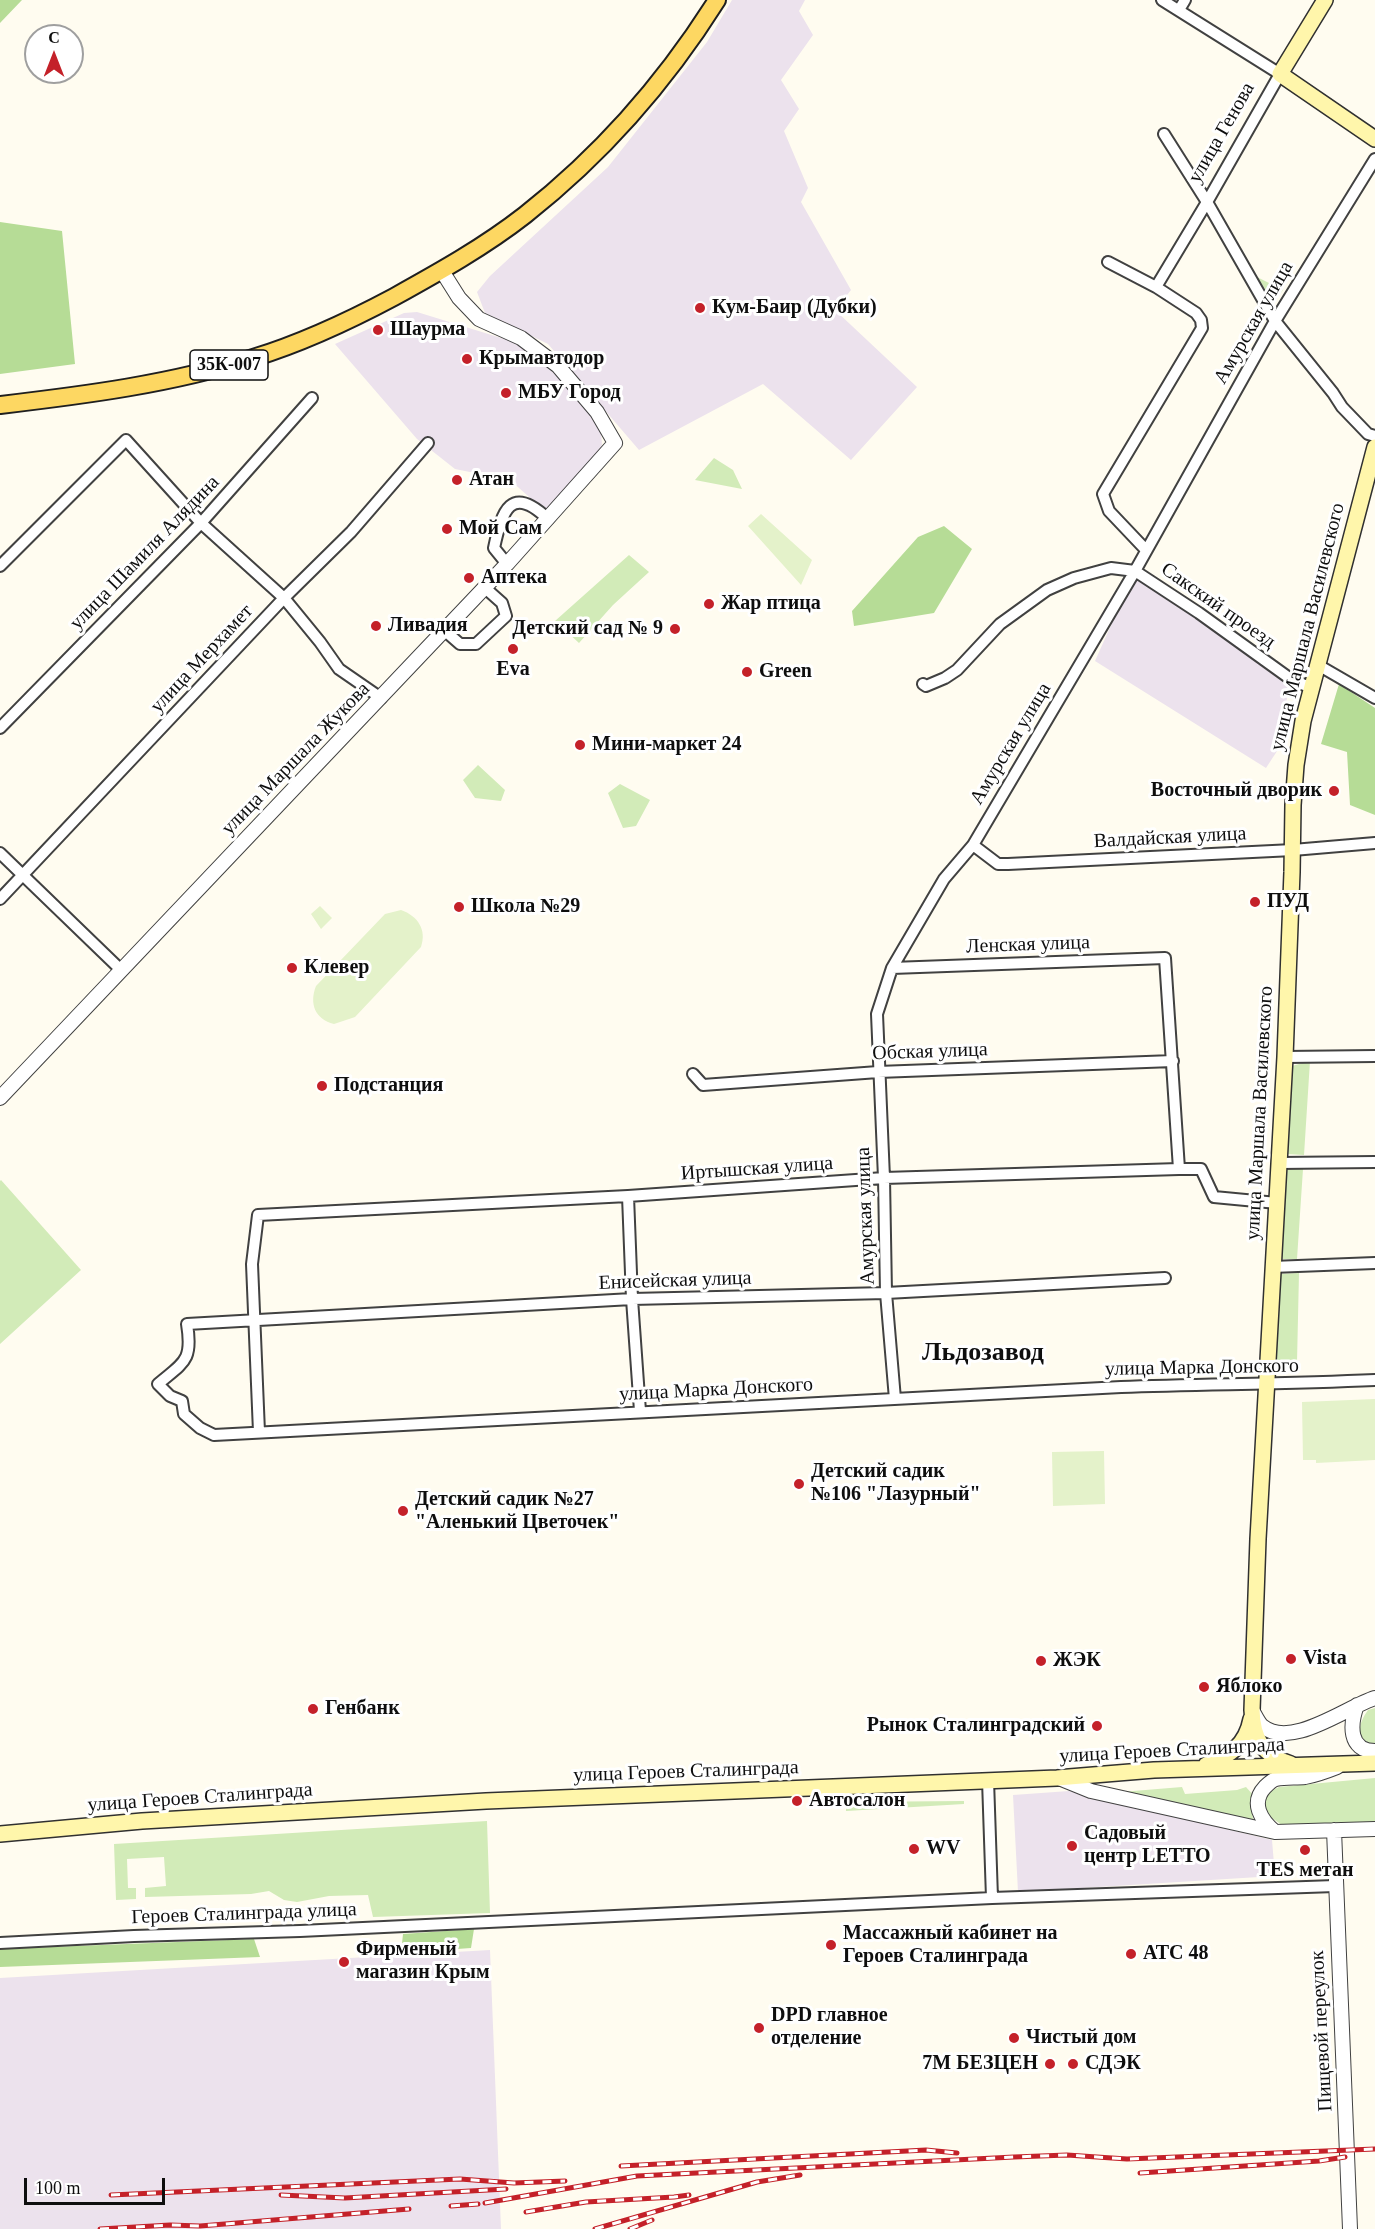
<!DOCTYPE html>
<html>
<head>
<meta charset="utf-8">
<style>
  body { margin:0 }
  #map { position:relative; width:1375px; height:2229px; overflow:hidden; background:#fffcf0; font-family:"Times New Roman",serif }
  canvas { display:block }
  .north { position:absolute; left:24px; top:24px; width:60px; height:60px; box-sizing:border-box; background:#fff; border:2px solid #9f9f9f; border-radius:50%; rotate:0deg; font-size:16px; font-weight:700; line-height:24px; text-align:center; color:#0e0e0e }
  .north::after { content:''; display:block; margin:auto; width:21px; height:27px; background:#c42129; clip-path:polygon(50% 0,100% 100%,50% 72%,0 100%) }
  .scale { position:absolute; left:24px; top:2178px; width:141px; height:27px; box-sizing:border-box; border:3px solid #0e0e0e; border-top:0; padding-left:8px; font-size:18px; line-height:21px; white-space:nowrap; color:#0e0e0e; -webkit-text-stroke:4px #fff; paint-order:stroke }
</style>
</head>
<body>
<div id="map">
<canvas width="1375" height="2229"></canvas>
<div class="north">С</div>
<div class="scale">100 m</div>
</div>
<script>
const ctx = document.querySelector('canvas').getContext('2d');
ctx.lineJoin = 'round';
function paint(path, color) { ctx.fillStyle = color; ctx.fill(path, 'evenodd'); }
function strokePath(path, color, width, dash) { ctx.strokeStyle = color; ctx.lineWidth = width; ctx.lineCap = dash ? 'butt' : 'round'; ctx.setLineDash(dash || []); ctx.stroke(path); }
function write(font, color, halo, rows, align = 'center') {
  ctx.font = font + ' "Times New Roman",serif'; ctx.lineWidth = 6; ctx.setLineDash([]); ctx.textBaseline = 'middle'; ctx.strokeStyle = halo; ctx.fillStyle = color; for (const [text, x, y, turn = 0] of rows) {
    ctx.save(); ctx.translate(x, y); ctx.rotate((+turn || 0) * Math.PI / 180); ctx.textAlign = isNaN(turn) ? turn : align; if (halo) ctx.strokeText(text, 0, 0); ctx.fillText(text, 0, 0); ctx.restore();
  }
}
const industrial = new Path2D(`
  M732 0H805L799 11 813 35 781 80 799 109 784 131 808 188 801 202 851 290 835 310 917 387 851 460 763 384 639 450 548 344 485 313 477 292 490 276 608 167 707 42Z
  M417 312 524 345 577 395 592 414 601 432 602 445 597 455 546 512 510 480 455 469 417 439 335 344 404 313Z
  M1135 578H1138L1289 682 1281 745 1266 768 1095 661 1129 585Z
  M1069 1791 1272 1840 1275 1876 1018 1892 1013 1795Z
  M490 1950 501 2229H0V1978Z`);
const green = new Path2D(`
  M1257 277 1283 290 1274 303Z
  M714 458 733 470 742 489 695 480Z
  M629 555 649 572 613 605 579 643 555 621Z
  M478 765 505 790 501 801 475 798 463 780Z
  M620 784 650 800 636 826 623 828 608 793Z
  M1310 1061 1304 1155 1287 1154 1292 1066Z
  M1285 1169H1303L1297 1259H1278Z
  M1 1180 81 1270 0 1344V1181Z
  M1299 1273 1297 1362 1275 1364 1279 1274Z
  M1375 1708V1745C1354 1740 1358 1724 1368 1710Z
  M1375 1778V1822L1282 1825 1266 1814 1263 1800 1269 1792 1279 1787Z
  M1182 1787 1185 1794 1237 1790 1246 1787 1254 1796 1251 1809 1254 1823 1121 1792Z
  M964 1801V1804L846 1811V1802Z
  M487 1821 490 1913 373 1917 368 1895 329 1896 297 1902 284 1900 269 1891 251 1894 145 1897V1888L166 1886 164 1857 127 1859 128 1888H136V1899L116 1900 114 1844Z`);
const forest = new Path2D(`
  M0 0H22L0 23Z
  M0 222 62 231 75 364 0 374Z
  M944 526 972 549 934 613 854 626 852 611 918 537Z
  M1339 684 1375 708V815L1350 805 1347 752 1321 744Z
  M474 1929 471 1948 401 1953 403 1934Z
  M254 1939 260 1957 0 1967V1949Z`);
const pitch = new Path2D(`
  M761 514 812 560 801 585 748 526Z
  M320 906 332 918 321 929 311 914Z
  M401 910C418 916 427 930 421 947L355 1017 334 1024C315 1019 309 1004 316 986L385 914Z
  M1375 1399V1460L1316 1463V1460H1303L1302 1402Z
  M1104 1451 1105 1504 1053 1506 1052 1452Z`);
const minor = new Path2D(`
  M1179 10 1185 0
  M1164 134 1207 202 1275 321 1333 393 1342 407 1368 434 1375 436
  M1108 262 1156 287 1196 313 1201 320 1202 328 1103 494 1109 511 1146 550
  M1156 287 1207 202 1280 74 1162 0
  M507 564 494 548C502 510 511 484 548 519
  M0 566 126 440 201 523 284 598 320 642 339 669 381 698
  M444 630 460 644H476L506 616 502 603 484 587
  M1318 665 1375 698
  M923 684 926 686 945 678 957 670 1000 624 1047 590 1074 578 1111 568 1135 571 1199 613 1292 680 1312 688
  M0 728 201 523 312 398
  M973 845 998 864H1008L1293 850 1375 843
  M0 853 120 969
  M0 899 284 598 351 532 428 443
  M892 968 1165 958 1179 1169
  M1285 1057 1375 1056
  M693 1074 703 1085 878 1072 1173 1061
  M1279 1163 1375 1162
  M628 1196 632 1299 640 1411
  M1272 1267 1375 1263
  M1165 1278 886 1293 632 1299 187 1324C193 1361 184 1362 158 1384L170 1396 182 1401 184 1414 200 1428 214 1435 1121 1387C1205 1384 1290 1384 1375 1380
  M895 1399 886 1293 884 1178 877 1014 892 968 944 879 973 845 1135 571 1275 321 1375 159
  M259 1432 252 1264 258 1215 628 1196 884 1178 1179 1169H1201L1214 1197 1277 1203
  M988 1780 992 1898
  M0 1943 134 1936 300 1931 992 1898 1335 1886`);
const tertiary = new Path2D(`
  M0 1098 507 564 615 443 597 412 558 366 521 338 479 319 459 298 442 271
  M1357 1705C1350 1724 1348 1751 1375 1751
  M1252 1710C1255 1715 1258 1722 1262 1726 1291 1750 1346 1707 1375 1698
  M1059 1778 1091 1791 1275 1832 1375 1829
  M1334 1830 1350 2229
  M1275 1832C1261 1820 1250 1803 1265 1787 1268 1784 1272 1780 1276 1779 1285 1777 1296 1778 1305 1777 1316 1775 1327 1771 1337 1767`);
const secondary = new Path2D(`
  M1325 0 1280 74 1375 139
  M1291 1764C1262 1755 1253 1739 1252 1710L1258 1539 1285 1057 1292 872 1293 805 1296 765 1303 721 1375 447
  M1206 1765C1229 1756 1246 1746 1251 1719
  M0 1834 142 1821 486 1801 1057 1778 1154 1770 1375 1763`);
const primary = new Path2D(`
  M0 405C85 395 171 384 253 358 302 343 349 321 394 297 439 272 484 247 525 215 600 156 666 81 717 0`);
const rail = new Path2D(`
  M621 2166 926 2150 957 2153
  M1140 2173 1319 2161 1345 2157
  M111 2195 460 2179 514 2183 565 2181
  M281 2195 345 2198 506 2189
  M485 2203 637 2176 1014 2157 1067 2155 1127 2159 1375 2149
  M451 2206 478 2204
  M526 2212 586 2202 674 2197 689 2195
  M100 2229 170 2225 200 2226 409 2209
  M595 2229 757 2182 800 2175
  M630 2229 652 2220`);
const markers = [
  [700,308,6,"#c42129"],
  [378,330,6,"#c42129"],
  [467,359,6,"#c42129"],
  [506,393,6,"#c42129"],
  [457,480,6,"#c42129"],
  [447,529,6,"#c42129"],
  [469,578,6,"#c42129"],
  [709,604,6,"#c42129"],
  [376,626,6,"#c42129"],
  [675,629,6,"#c42129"],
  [513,649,6,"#c42129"],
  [747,672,6,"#c42129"],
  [580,745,6,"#c42129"],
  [1334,791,6,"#c42129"],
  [1255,902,6,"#c42129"],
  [459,907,6,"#c42129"],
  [292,968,6,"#c42129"],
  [322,1086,6,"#c42129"],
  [799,1484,6,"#c42129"],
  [403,1511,6,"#c42129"],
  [1291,1659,6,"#c42129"],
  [1041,1661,6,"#c42129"],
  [1204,1687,6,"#c42129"],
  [313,1709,6,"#c42129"],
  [1097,1726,6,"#c42129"],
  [797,1801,6,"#c42129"],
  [1072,1846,6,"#c42129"],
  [914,1849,6,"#c42129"],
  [1305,1850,6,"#c42129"],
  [831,1945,6,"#c42129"],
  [1131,1954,6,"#c42129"],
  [344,1962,6,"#c42129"],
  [759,2028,6,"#c42129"],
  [1014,2038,6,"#c42129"],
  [1050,2064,6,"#c42129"],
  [1073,2064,6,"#c42129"]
];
const shields = [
  [229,365,78]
];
const shieldNames = [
  ["35К-007",229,365]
];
const streetNames = [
  ["улица Генова",1222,133,-60],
  ["Амурская улица",1254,323,-60],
  ["улица Шамиля Алядина",145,553,-46],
  ["Сакский проезд",1218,606,35],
  ["улица Маршала Василевского",1308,627,-76],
  ["улица Мерхамет",202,659,-47],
  ["Амурская улица",1011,744,-59],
  ["улица Маршала Жукова",296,759,-46],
  ["Валдайская улица",1170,838,-3],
  ["Ленская улица",1028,945,-2],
  ["Обская улица",930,1052,-2],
  ["улица Маршала Василевского",1260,1113,-87],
  ["Иртышская улица",757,1169,-4],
  ["Амурская улица",866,1216,-92],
  ["Енисейская улица",675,1281,-2],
  ["улица Марка Донского",1202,1368,-1],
  ["улица Марка Донского",716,1390,-3],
  ["улица Героев Сталинграда",1172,1751,-3],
  ["улица Героев Сталинграда",686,1772,-2],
  ["улица Героев Сталинграда",200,1798,-4],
  ["Героев Сталинграда улица",244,1914,-2],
  ["Пищевой переулок",1322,2031,-93]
];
const poiNames = [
  ["Кум-Баир (Дубки)",712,308],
  ["Шаурма",390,330],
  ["Крымавтодор",479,359],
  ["МБУ Город",518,393],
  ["Атан",469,480],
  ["Мой Сам",459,529],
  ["Аптека",481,578],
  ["Жар птица",721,604],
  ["Ливадия",388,626],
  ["Детский сад № 9",663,629,"right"],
  ["Eva",513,670,"center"],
  ["Green",759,672],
  ["Мини-маркет 24",592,745],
  ["Восточный дворик",1322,791,"right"],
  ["ПУД",1267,902],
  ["Школа №29",471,907],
  ["Клевер",304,968],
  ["Подстанция",334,1086],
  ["Детский садик",811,1472],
  ["№106 \"Лазурный\"",811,1495],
  ["Детский садик №27",415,1500],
  ["\"Аленький Цветочек\"",415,1523],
  ["Vista",1303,1659],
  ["ЖЭК",1053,1661],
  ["Яблоко",1216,1687],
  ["Генбанк",325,1709],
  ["Рынок Сталинградский",1085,1726,"right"],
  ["Автосалон",809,1801],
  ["Садовый",1084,1834],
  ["центр LETTO",1084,1857],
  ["WV",926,1849],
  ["TES метан",1305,1871,"center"],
  ["Массажный кабинет на",843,1934],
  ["Героев Сталинграда",843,1957],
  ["Фирменый",356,1950],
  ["магазин Крым",356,1973],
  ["АТС 48",1143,1954],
  ["DPD главное",771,2016],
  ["отделение",771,2039],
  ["Чистый дом",1026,2038],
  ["7М БЕЗЦЕН",1038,2064,"right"],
  ["СДЭК",1085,2064]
];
const districtNames = [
  ["Льдозавод",983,1353]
];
paint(industrial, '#ece2ed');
paint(green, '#d2ebb8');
paint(forest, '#b6dc96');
paint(pitch, '#e4f2ca');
strokePath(minor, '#414141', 14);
strokePath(tertiary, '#414141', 16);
strokePath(secondary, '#303030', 18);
strokePath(primary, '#1f1f1f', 20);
strokePath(minor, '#fff', 10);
strokePath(tertiary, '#fff', 14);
strokePath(secondary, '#fff6ab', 15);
strokePath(primary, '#fdd762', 16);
strokePath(rail, '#c42129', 5);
strokePath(rail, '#fff', 3, [9]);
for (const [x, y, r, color] of markers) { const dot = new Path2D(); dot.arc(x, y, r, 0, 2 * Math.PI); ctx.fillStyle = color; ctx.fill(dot); strokePath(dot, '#fff', 2); }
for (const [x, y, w] of shields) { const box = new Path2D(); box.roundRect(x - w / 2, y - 15, w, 30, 4.5); ctx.fillStyle = '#fff'; ctx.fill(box); strokePath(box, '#0e0e0e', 1.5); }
write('bold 18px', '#0e0e0e', null, shieldNames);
write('20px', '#0e0e0e', '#fff', streetNames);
write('bold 20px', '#0e0e0e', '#fff', poiNames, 'left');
write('bold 26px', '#0e0e0e', '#fff', districtNames);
</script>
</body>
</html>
